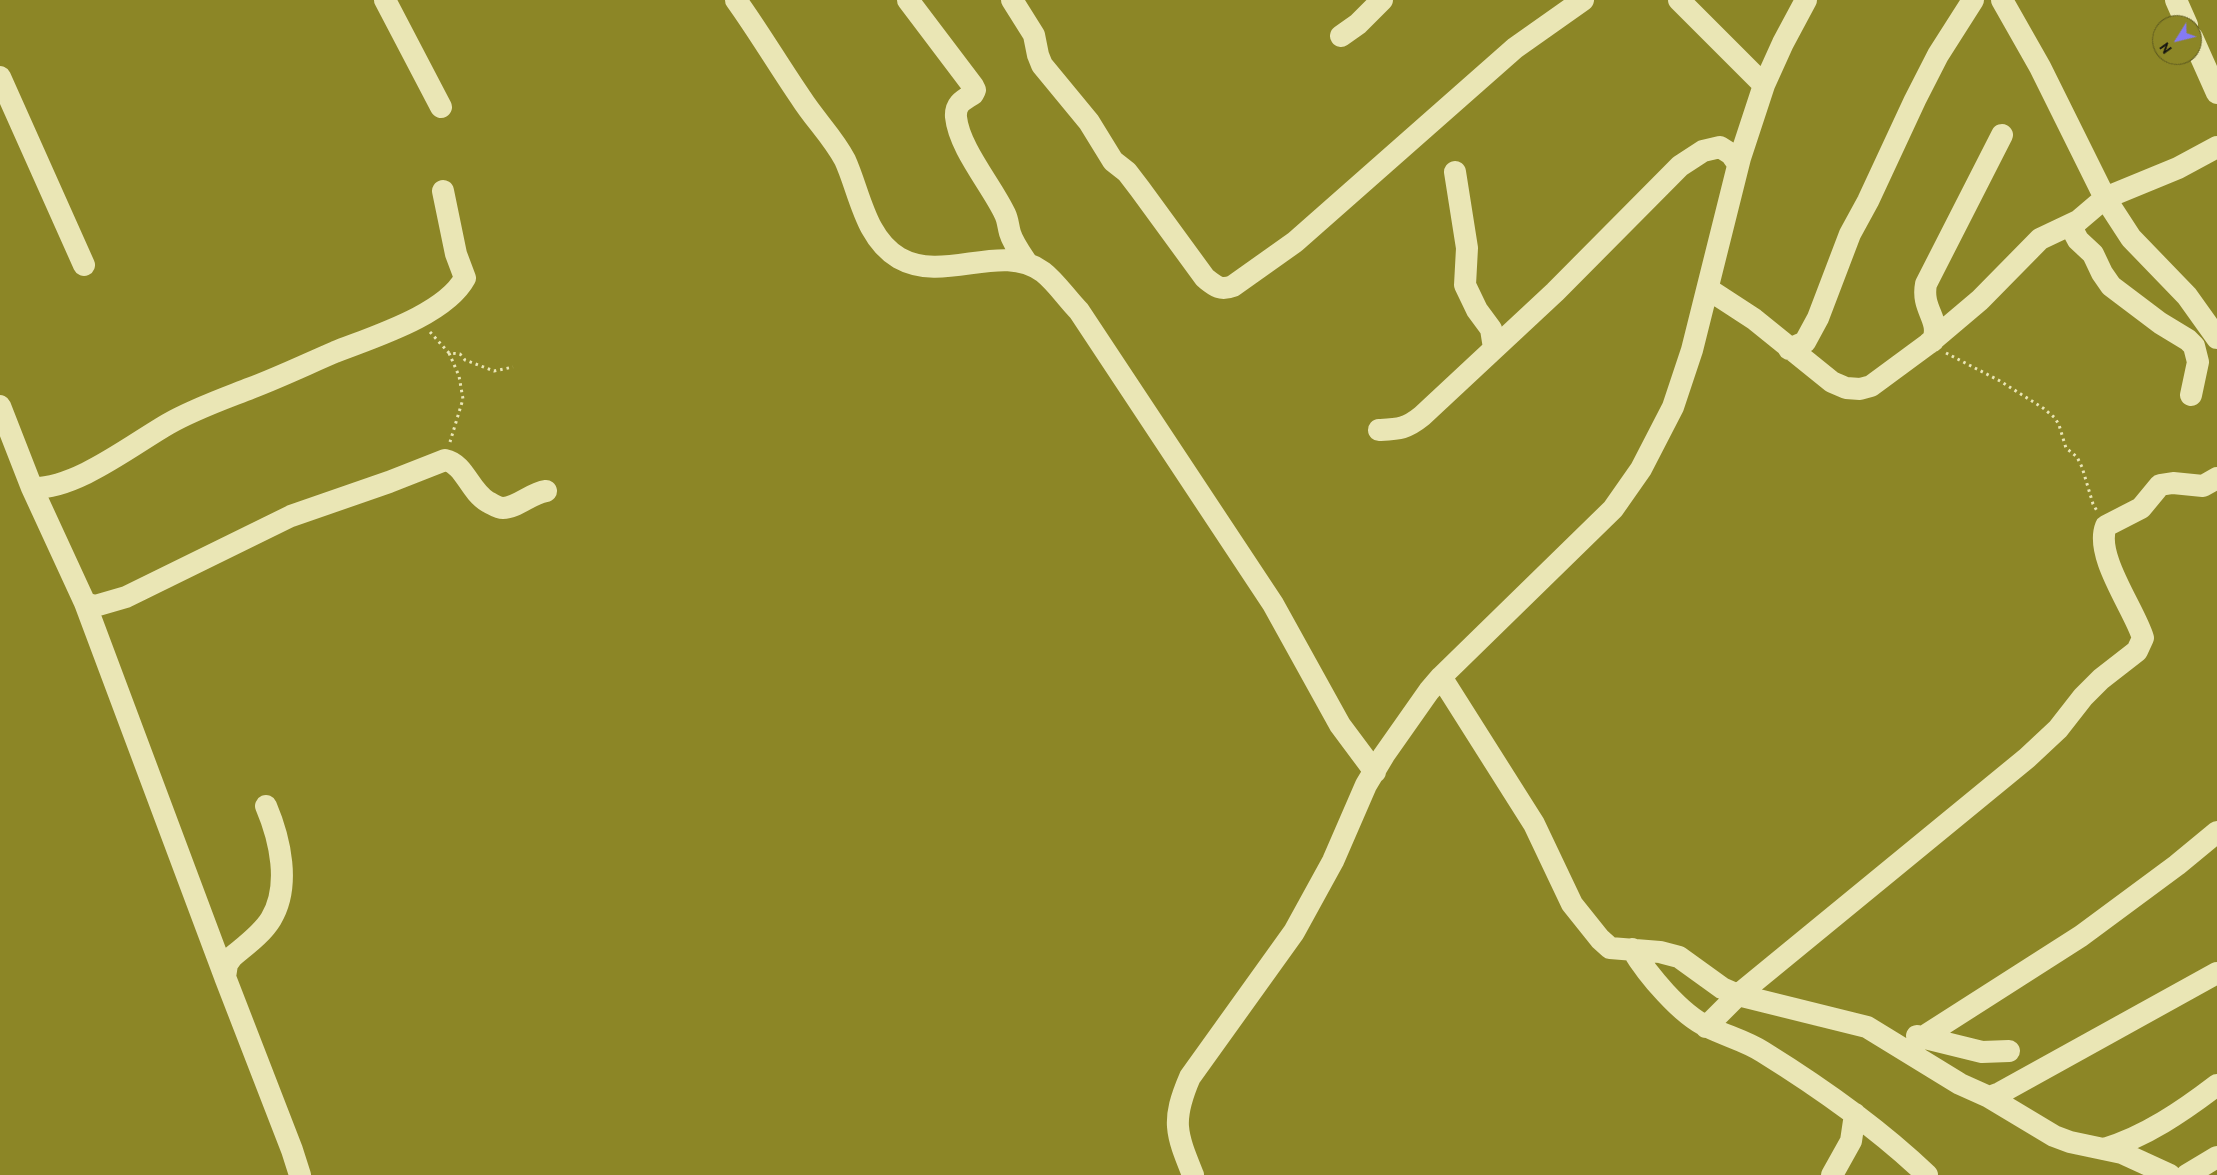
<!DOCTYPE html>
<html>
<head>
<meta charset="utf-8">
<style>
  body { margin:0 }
  #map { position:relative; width:2217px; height:1175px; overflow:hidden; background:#8c8626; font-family:"PT Sans",sans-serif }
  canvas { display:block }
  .north { position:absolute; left:2152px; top:15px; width:50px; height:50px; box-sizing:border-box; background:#8c8626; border:1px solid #5b571e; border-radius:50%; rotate:234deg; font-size:14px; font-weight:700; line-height:20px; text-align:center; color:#111 }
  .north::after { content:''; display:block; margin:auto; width:18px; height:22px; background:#857af3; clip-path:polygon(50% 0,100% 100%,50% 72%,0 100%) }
</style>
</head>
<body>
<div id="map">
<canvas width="2217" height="1175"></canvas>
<div class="north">N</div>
</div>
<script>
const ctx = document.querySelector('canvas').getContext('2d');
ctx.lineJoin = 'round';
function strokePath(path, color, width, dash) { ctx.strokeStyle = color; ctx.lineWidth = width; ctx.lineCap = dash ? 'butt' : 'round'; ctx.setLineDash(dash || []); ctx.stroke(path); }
const path = new Path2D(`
  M430 332 449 353 460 354 465 360 494 371 513 367
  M449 353 459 376 463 399 450 442
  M1946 353 2000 381 2043 408 2055 418 2059 425 2066 448 2077 457 2082 467 2093 504 2097 511`);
const minor = new Path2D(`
  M385 0 441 107
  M736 0C759 32 779 66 801 98 815 120 833 137 845 160 860 193 865 238 899 258 945 284 1001 241 1043 272 1056 282 1067 299 1079 311L1273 604 1340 725 1375 772
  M908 0 973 86 975 90 973 94C963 100 955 104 956 117 959 148 992 186 1005 214 1008 220 1008 226 1010 233 1013 243 1021 254 1027 263
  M1012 0 1034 35 1038 55 1042 65 1089 122 1113 161 1127 172 1140 189 1205 278C1215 286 1220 291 1233 286L1295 242 1515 48 1583 0
  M1679 0 1764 85
  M2002 0 2040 67 2105 198 2131 238 2187 296 2217 338
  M2176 0 2187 25
  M1341 36 1358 24 1382 0
  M2192 37 2217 93
  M0 77 84 265
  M1455 172 1467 248 1465 285 1477 310 1491 329 1494 348
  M2070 225 2078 240 2093 254 2102 273 2111 286 2160 323 2188 340 2194 346 2198 362 2191 395
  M1708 289 1754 319 1832 382 1846 388 1860 389 1871 386 1928 344 1980 300 2040 239 2078 221 2105 198 2178 168 2217 147
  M1933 341C1941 319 1921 310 1926 284L2002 135
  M1789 349 1805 342 1818 318 1850 234 1868 201 1915 100 1938 55 1973 0
  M0 406 32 488 85 603 225 977
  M1379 430C1399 429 1406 429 1422 416L1555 292 1680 166 1703 151 1720 147 1731 154 1738 164
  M32 488C76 489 130 446 168 424 194 409 223 399 251 388 280 377 307 364 335 352 373 337 445 315 465 278L456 254 443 191
  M85 603 95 606 126 597 291 516 389 482 445 460C465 464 469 491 488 502 493 504 497 508 503 508 517 508 531 493 546 491
  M1441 677 1534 824 1572 904 1600 939 1610 948 1660 952 1679 957 1722 988 1738 995 1867 1027 1960 1084 1989 1097 2054 1136 2070 1142 2122 1153 2170 1175
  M266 806C280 839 291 886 271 919 262 934 245 946 232 957L227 964 225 977 292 1150 300 1175
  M1632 949C1647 974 1681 1015 1708 1027 1726 1036 1746 1041 1763 1052 1821 1088 1878 1128 1927 1175
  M1706 1027 1738 995 2027 758 2058 729 2083 697 2101 679 2137 651 2143 638C2135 610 2094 556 2106 526L2141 508 2160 485 2173 483 2203 486 2217 478
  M1917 1036 1982 1052 2009 1051
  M1923 1037 2081 936 2177 865 2217 832
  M1989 1097 2000 1093 2217 973
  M2104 1149C2145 1137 2183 1111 2217 1085
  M1193 1175C1176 1133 1171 1121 1190 1077L1294 932 1333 861 1366 785 1384 755 1429 691 1441 677 1613 509 1641 469 1673 407 1692 350 1740 158 1764 85 1783 43 1806 0
  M1832 1175 1851 1141 1855 1114
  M2187 1175 2217 1157`);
strokePath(path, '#eae6b5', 3, [2.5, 4]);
strokePath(minor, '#eae6b5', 22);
</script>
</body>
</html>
